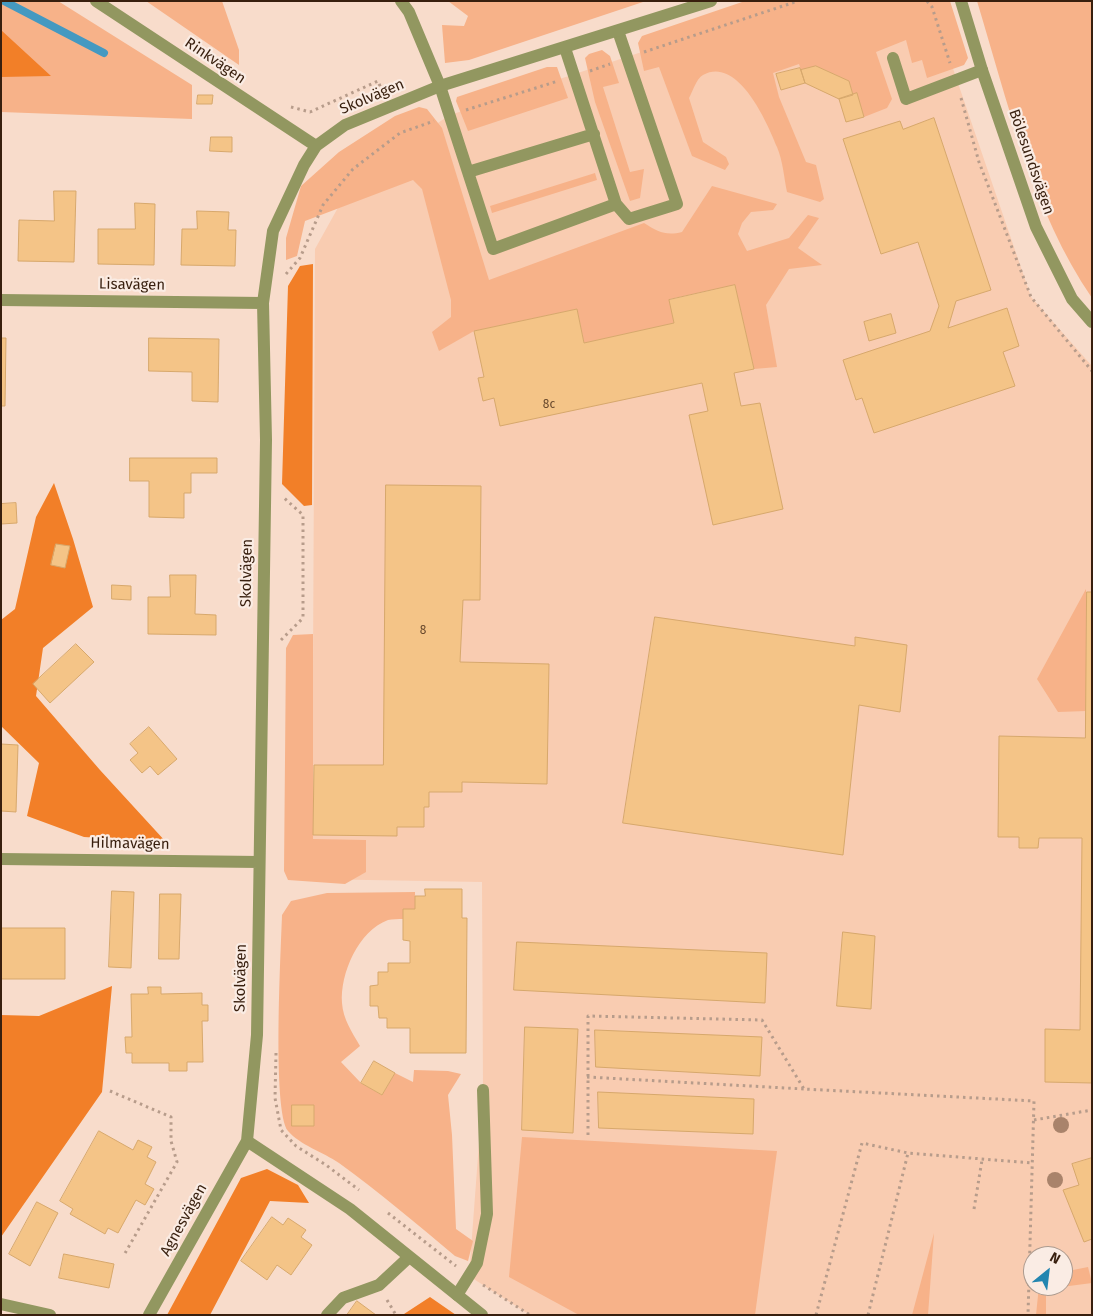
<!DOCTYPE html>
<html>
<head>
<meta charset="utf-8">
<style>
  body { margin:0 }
  #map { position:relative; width:1093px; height:1316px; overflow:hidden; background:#f8dccb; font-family:"Fira Sans",sans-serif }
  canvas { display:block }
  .frame { position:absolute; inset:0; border:2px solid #381f0e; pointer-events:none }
  .north { position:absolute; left:1023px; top:1246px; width:50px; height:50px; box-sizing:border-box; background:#faece4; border:1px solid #ac9a8e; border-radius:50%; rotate:29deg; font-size:14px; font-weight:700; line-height:20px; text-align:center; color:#381f0e }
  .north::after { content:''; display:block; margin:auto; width:18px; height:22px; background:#2386b0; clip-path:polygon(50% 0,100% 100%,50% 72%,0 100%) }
</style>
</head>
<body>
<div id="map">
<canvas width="1093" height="1316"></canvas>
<div class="frame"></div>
<div class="north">N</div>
</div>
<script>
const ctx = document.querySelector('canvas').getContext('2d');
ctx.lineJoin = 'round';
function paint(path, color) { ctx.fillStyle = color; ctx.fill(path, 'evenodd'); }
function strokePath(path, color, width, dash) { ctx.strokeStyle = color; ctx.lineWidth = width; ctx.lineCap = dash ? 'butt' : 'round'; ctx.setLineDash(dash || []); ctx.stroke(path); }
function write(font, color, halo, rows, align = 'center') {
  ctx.font = font + ' "Fira Sans",sans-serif'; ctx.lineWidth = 4.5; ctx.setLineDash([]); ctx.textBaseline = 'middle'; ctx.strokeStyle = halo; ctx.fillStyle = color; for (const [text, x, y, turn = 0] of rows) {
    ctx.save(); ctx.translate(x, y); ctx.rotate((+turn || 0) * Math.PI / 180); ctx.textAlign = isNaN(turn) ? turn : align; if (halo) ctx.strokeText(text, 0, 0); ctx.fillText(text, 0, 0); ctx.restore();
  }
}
const built = new Path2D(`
  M797 1H916L932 7 1031 297 1092 366V1315H530L469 1276 483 1090 482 882 312 879 315 249 355 177 450 115ZM1033 1256H1063V1286H1033Z`);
const green = new Path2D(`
  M1 1H58L192 85V119L1 112Z
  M146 1H222L239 50V65Z
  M448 1H646L469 60 445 63 442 25 464 26 468 16Z
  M745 1H950L968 58 964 65 927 78 922 60 912 63 906 40 876 52 892 99 887 108 864 117 857 94 853 95 849 81 816 66 801 70 799 64 773 73 779 97 806 162 816 165 824 199 820 202 787 192C784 178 783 161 777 147 768 124 738 55 703 75 696 79 693 91 689 98L703 142 726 157 729 164 725 170 692 156 659 67 644 71 638 43 642 36Z
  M977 1H1092V298C1033 212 1007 100 977 1Z
  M602 50 610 56 619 83 603 87 630 172 644 169 640 198 630 201 595 102 585 58 589 54Z
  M547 67H557L568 98 468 131 456 101 457 97Z
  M419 107 427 109 442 128 489 280 644 223C658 232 666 236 682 232L712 186 777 204 773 210 751 212 742 223 738 234 747 251 789 238 808 215 819 218 798 248 822 265 789 269 766 305 777 367 754 369 735 285 670 299 674 323 584 343 577 309 474 331 439 351 432 332 451 317V300L422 189 413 180 305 221 297 256 286 260V238L301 186 339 152 395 116Z
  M595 173 597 180 492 213 490 206Z
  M1086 589V711L1058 712 1037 679Z
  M313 634V839L366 840V872L345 884 288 880 284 871 286 648 293 635Z
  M415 892V909H403V919C399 919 392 919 388 920 358 931 340 974 342 1003 343 1019 352 1032 360 1046L341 1062 361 1083 382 1095 395 1073 413 1082 414 1070 448 1071 461 1074 448 1095 452 1135 456 1229 473 1241 468 1261 455 1256C417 1224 379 1192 339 1163 323 1152 300 1145 288 1131 272 1110 281 950 282 915L291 901 327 893Z
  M522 1137 777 1151 755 1315H579L509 1277Z
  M934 1233 928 1315H912Z
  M1088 1267 1092 1283 1046 1289V1315H1036L1039 1286H1063V1272Z`);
const forest = new Path2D(`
  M1 30 51 76 1 77Z
  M313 264 312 505 304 506 282 484 288 286 300 266Z
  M54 483 73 539 93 607 43 648 36 696 100 770 166 842 84 837 27 816 39 763 1 726V620L15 609 36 517Z
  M112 986 102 1092 1 1237V1015L39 1016Z
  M267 1169 298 1185 309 1203 270 1201 210 1315H167L241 1178Z
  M430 1297 456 1315 404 1314Z`);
const stream = new Path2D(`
  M4 1 104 53`);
const building = new Path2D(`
  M816 66 849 81 853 95 839 99 805 83 801 70Z
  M800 68 805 83 781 90 776 74Z
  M857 93 864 117 846 122 839 99Z
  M198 95H213L212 104H197Z
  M934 118 991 290 956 301 948 328 1007 308 1019 346 1003 352 1015 386 874 433 862 398 856 400 843 360 930 331 939 306 918 242 881 254 843 139 900 121 903 129Z
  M211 137H232V152L210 151Z
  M54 191H76L74 262 18 261 19 220 54 221Z
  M135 203 155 204 154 265 98 264V229H135Z
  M197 211 229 212 228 230H236L235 266 181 265 182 229H197Z
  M735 285 754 369 734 373 741 406 760 403 783 509 713 525 689 415 708 411 702 383 500 426 494 398 483 401 478 378 484 377 474 331 577 309 584 343 674 323 669 300Z
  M891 314 896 333 869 341 864 322Z
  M1 338H6L5 406H1Z
  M149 338 219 339 218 402 192 401V372L149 371Z
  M130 458H217V473H191V493H184V518L149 517V481H130Z
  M386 485 481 486 480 600H463L460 662 549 664 547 784 462 782V792H429V807H424V827H397V836L313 835 314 765H383Z
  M16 503 17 523 1 524V504Z
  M56 544 70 546 65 568 51 565Z
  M170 575H196L195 614 216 615V635L148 634V597H170Z
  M112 585 131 586V600L112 599Z
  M1087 592H1092V1083L1045 1082V1029L1080 1030 1082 838H1039L1038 848H1019V837H998L999 736 1085 738Z
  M655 617 855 646V637L907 645 900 712 859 705 843 855 623 823Z
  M76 644 94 662 50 703 33 684Z
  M149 727 177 759 158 775 150 766 142 773 130 760 138 753 130 744Z
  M1 744 18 745 16 812 1 811Z
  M425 889H462V918H467L466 1053H410V1028H387V1018H379L378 1006H370V986L378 985V972H388V963H410V941L403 940V909H415V896H425Z
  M112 891 134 892 131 968 109 967Z
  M160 894H181L179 959H159Z
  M1 928H65V979H1Z
  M843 932 875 936 871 1009 837 1006Z
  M517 942 767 953 765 1003 514 990Z
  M148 987H161V994L202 993V1005H208V1021H202L203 1062H187V1071H169V1063H132V1053H126L125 1037H132L131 994H148Z
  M525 1027 578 1029 573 1133 522 1130Z
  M595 1030 762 1037 760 1076 596 1067Z
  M374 1061 395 1073 382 1095 361 1083Z
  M598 1092 754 1099 753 1134 599 1128Z
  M292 1105H314V1126H292Z
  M99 1131 133 1150 138 1140 152 1147 147 1157 156 1162 145 1184 154 1189 145 1205 136 1200 118 1233 108 1228 105 1234 70 1214 73 1209 60 1201Z
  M1092 1158V1239L1084 1242 1063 1190 1079 1185 1072 1164Z
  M37 1202 58 1213 30 1266 9 1254Z
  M272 1217 283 1225 288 1218 306 1230 301 1237 312 1245 291 1275 277 1265 267 1280 241 1261Z
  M64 1254 114 1264 109 1288 59 1278Z
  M357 1301 376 1315H347Z`);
const path = new Path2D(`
  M927 1 932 7 950 63
  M644 52 798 1
  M590 71 610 64
  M961 98 979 162 1031 297 1092 371
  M291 107 310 112 378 81 382 91
  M466 110 558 81
  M286 274 300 258 323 205 353 169 400 133 434 121
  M281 640 303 618V515L283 497
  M276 1053 275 1098 281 1130 296 1146 326 1165 359 1190
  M587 1077 804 1089
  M110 1091 171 1117V1141L177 1162 124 1255
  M1034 1120 1092 1110
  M588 1135V1016L762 1020 804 1089 1034 1101 1028 1315
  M974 1209 982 1160
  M388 1213 456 1266
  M483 1285 530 1315
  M387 1300 396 1315
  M816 1315 862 1143 908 1153 1032 1163
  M868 1315 908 1153`);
const service = new Path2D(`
  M401 1 409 12 440 86 493 249 616 204 565 48
  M893 58 906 99 982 70
  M468 172 594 134
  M616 204 629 219 677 204 618 31
  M457 1295 477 1263 487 1214 483 1090
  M327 1315 343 1298 379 1285 408 1258`);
const minor = new Path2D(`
  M96 1 316 146
  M961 1 982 70 1036 227 1072 299 1092 322
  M1 300 263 303
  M1 859 259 862
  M1 1304 50 1315
  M149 1315 247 1141
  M482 1315 350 1209 247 1141 257 1035 266 440 263 303 273 231 304 165 316 146 345 125 440 86 711 1`);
const trees = [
  [1061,1125],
  [1055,1180]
];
const numberNames = [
  ["8c",549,405],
  ["8",423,631]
];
const streetNames = [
  ["Rinkvägen",215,61,34],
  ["Skolvägen",372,97,-23],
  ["Bölesundsvägen",1031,162,71],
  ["Lisavägen",132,285,1],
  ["Skolvägen",247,573,-89],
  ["Hilmavägen",130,844,1],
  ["Skolvägen",241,978,-89],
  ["Agnesvägen",184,1220,-61]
];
paint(built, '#f9ccb1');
paint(green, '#f7b289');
paint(forest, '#f27f28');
strokePath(stream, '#4499c1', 8);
paint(building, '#f4c487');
strokePath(building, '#d7a86c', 1);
strokePath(path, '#b79c8b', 3, [2.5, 4]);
strokePath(service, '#929760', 12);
strokePath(minor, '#929760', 12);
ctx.fillStyle = '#a9836b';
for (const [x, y] of trees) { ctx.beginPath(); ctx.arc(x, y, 8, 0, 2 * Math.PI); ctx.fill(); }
write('12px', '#67482c', null, numberNames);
write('15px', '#381f0e', '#faece4', streetNames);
</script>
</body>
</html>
